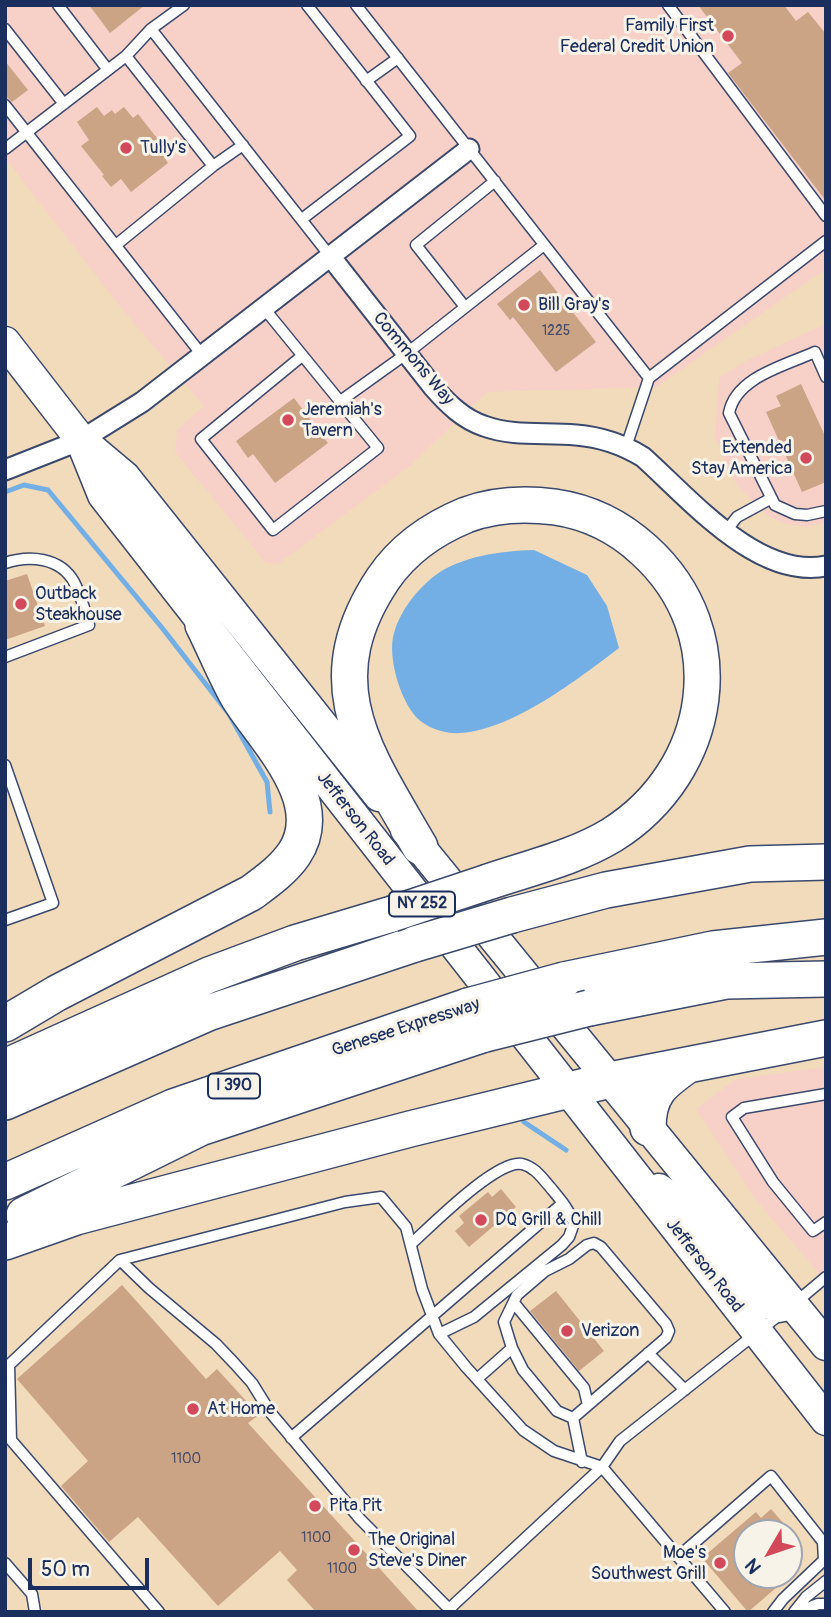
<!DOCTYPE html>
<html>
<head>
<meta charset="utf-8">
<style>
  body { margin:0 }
  #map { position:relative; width:831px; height:1617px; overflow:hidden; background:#f1dbba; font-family:Pangolin,sans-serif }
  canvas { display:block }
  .frame { position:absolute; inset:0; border:7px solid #1b2f5e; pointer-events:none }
  .north { position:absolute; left:733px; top:1519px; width:70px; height:70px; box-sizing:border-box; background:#f7f3e8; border:2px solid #9fa5b1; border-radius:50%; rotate:231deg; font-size:19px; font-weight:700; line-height:28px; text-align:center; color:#1b2f5e }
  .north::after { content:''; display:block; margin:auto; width:24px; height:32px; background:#d1495b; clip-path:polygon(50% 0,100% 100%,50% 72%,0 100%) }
  .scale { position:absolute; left:28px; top:1558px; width:121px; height:32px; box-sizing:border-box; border:4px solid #1b2f5e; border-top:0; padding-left:9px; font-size:21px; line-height:24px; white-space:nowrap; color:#1b2f5e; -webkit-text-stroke:5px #f7f3e8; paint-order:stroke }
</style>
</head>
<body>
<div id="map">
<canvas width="831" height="1617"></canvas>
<div class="frame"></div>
<div class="north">N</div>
<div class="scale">50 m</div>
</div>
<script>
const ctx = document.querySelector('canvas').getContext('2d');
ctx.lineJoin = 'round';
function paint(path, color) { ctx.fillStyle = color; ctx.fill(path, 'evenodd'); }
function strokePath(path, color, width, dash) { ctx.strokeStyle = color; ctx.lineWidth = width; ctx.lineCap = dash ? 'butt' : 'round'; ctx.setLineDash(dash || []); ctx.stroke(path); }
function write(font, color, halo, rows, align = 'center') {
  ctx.font = font + ' Pangolin,sans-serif'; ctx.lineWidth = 6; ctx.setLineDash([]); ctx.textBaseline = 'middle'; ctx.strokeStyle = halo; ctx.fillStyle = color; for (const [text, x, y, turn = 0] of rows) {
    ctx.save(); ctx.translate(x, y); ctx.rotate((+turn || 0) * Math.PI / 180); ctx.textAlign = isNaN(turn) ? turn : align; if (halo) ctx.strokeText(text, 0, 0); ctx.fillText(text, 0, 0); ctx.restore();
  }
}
const built = new Path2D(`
  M5 5H826V269L656 387 487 392 411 465 278 564 266 563 175 452 177 430 204 406 122 309 5 158Z
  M826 324V522L808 527 787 524 769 517 737 486 715 438 719 378 749 359Z
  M826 1067V1282L756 1200 696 1109 736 1079Z`);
const water = new Path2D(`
  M534 550 587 575 607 606 619 648C578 679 514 729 461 733 446 734 428 729 417 718 400 700 387 656 394 633 400 611 416 591 433 577 460 556 501 551 534 550Z`);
const stream = new Path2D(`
  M5 492 24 485 48 490 163 629 229 714 267 782 270 812
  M524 1122 566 1150`);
const building = new Path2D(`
  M89 5H145L110 33Z
  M698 5H784L796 21 808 12 826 34V201L728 73 742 63Z
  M5 61 28 90 12 102 5 95Z
  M97 107 104 116 112 110 115 114 124 107 133 118 138 114 160 142 163 139 172 151 164 157 168 163 131 192 121 179 111 187 102 176 104 175 81 146 89 140 77 122Z
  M540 270 596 342 556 372 513 317 510 320 497 304Z
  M801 384 826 438V482L802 492 766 412 781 406 776 396Z
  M294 398 328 443 275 483 253 454 248 458 236 441Z
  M27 574 45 626 5 640V581Z
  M501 1189 516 1207 469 1247 455 1231 464 1223 459 1216 488 1192 492 1197Z
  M122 1285 206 1379 217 1369 259 1415 248 1423 419 1612H316L287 1580 297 1570 280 1551 218 1606 138 1517 109 1542 61 1486 88 1461 17 1379Z
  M556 1291 604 1351 579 1371 530 1311Z
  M771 1509 792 1533H747V1575H791L748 1612 702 1558 756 1512 761 1518Z`);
const service = new Path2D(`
  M58 5 108 70
  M356 5 649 378
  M668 5 826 216
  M5 29 64 104
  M151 29 330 256
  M366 81 398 58
  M5 105 202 355
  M5 149 126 56 151 29 184 5
  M213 166 243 145
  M302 219 410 136 307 5
  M116 245 213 166 126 56
  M263 307 378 448 273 530 201 439 302 356
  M465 307 416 245 495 181
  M826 377 815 352C784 366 736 377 729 413L775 505 795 514 807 515 826 511
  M339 402 406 354 544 245
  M626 447 649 378 826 241
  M726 531 737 517 770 499
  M5 563C29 555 60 557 74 582 81 595 85 611 89 625L5 657
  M5 765 53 903 5 920
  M826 1094 744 1108 732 1117 773 1182 813 1231 826 1222
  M411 1244C431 1226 497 1159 522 1164 535 1167 542 1178 550 1187 559 1198 569 1209 574 1223L569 1237 562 1245 474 1317 439 1334
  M120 1260 149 1288 216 1344 235 1364 252 1383 270 1412 360 1519 452 1612
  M514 1303 584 1388 588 1405
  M795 1303 826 1277
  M648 1353 685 1390
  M477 1379 512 1348
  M573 1418 557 1411 523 1370 512 1348 504 1322 517 1295 545 1271 569 1259 587 1245 594 1243 601 1247 666 1324 669 1331 666 1338 573 1418 582 1462
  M291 1438 563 1203
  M678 1557 771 1476 823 1542 824 1560 783 1599 773 1612
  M5 1563 32 1594 35 1612
  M449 1609 602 1467 620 1441 783 1312
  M159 1612 11 1440 9 1365 120 1260 345 1202 381 1197 406 1227 422 1289 439 1334 466 1367 523 1430 554 1451 602 1467 725 1612
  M794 1612 806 1597 826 1581
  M798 1612 818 1604H826`);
const minor = new Path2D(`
  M330 256 433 387C448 404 463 419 484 426 514 437 545 432 576 435 601 437 622 444 643 457 689 498 758 580 826 566
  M5 470 81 440 142 402 469 149`);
const primary = new Path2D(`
  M5 342 81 440 125 477 379 796
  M82 443 103 495 826 1420
  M406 830 826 1345
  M659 1189 691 1214 763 1301 778 1307 793 1304`);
const motorway = new Path2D(`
  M420 847C366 753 313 684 383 579 404 548 432 529 466 515 495 504 524 503 555 507 589 512 619 527 644 550 736 633 714 771 612 835 574 858 529 868 488 882
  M512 915 606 890 750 864 826 862
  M564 980 713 949 826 937
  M589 1008 726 981 826 979
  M5 1024 57 993 251 893C266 882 283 870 294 854 330 801 264 739 238 697 225 674 215 649 203 625
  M5 1067 209 975 295 943 392 914
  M5 1102 208 1013 415 944
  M648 1128C648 1093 662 1083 688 1065
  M5 1182 173 1107 468 1006
  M24 1215 200 1128 485 1034
  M5 1242 76 1217 410 1129 610 1080 826 1038`);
const motorwayBridge = new Path2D(`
  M392 914 488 882
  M415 944 512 915
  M468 1006 564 980
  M485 1034 589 1008`);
const markers = [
  [728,36,7,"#d1495b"],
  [126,148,7,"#d1495b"],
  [524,305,7,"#d1495b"],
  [288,420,7,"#d1495b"],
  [806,458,7,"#d1495b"],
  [21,604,7,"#d1495b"],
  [481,1220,7,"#d1495b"],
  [567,1331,7,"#d1495b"],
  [193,1409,7,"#d1495b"],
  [315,1506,7,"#d1495b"],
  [354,1550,7,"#d1495b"],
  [720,1563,7,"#d1495b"]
];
const numberNames = [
  ["1225",556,331],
  ["1100",186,1459],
  ["1100",316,1538],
  ["1100",342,1569]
];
const shields = [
  [422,904,66],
  [234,1086,52]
];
const shieldNames = [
  ["NY 252",422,904],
  ["I 390",234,1086]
];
const poiNames = [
  ["Family First",714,26,"right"],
  ["Federal Credit Union",714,47,"right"],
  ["Tully's",140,148],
  ["Bill Gray's",538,305],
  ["Jeremiah's",302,410],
  ["Tavern",302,431],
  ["Extended",792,448,"right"],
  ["Stay America",792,469,"right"],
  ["Outback",35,594],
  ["Steakhouse",35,615],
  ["DQ Grill & Chill",495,1220],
  ["Verizon",581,1331],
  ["At Home",207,1409],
  ["Pita Pit",329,1506],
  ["The Original",368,1540],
  ["Steve's Diner",368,1561],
  ["Moe's",706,1553,"right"],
  ["Southwest Grill",706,1574,"right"]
];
const streetNames = [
  ["Commons Way",413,359,50],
  ["Jefferson Road",355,819,52],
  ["Genesee Expressway",406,1028,-18],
  ["Jefferson Road",704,1266,52]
];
paint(built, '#f7d1c7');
paint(water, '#73afe5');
strokePath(stream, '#73afe5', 5);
paint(building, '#cba385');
strokePath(service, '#3b496c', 13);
strokePath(minor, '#3b496c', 23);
strokePath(primary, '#3b496c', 33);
strokePath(motorway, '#3b496c', 38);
strokePath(service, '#fff', 10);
strokePath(minor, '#fff', 19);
strokePath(primary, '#fff', 30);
strokePath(motorway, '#fff', 35);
strokePath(motorwayBridge, '#3b496c', 38, []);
strokePath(motorwayBridge, '#fff', 35);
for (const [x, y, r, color] of markers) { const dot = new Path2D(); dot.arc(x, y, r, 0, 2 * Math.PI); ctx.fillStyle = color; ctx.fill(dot); strokePath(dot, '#f7f3e8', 2.5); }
write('14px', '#474c68', null, numberNames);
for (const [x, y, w] of shields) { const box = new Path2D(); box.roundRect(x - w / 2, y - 12.5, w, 25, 5); ctx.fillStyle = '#f7f3e8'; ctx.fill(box); strokePath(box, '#1b2f5e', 2); }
write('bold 16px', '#1b2f5e', null, shieldNames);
write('18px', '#1b2f5e', '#f7f3e8', poiNames, 'left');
write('18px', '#1b2f5e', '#f7f3e8', streetNames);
</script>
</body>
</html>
